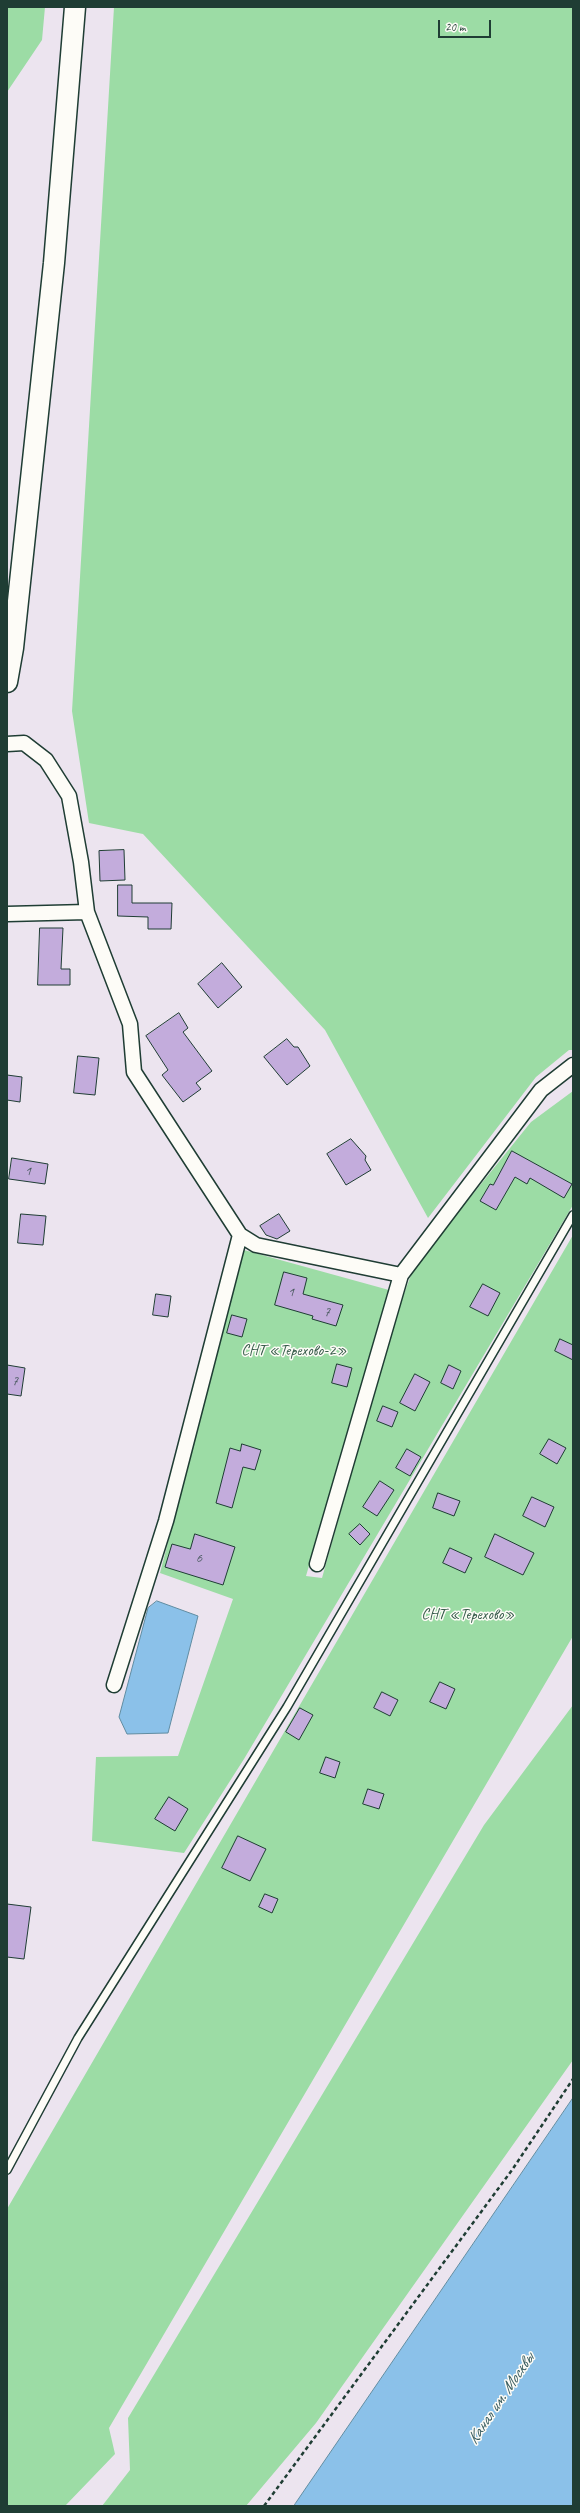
<!DOCTYPE html>
<html>
<head>
<meta charset="utf-8">
<style>
  body { margin:0 }
  #map { position:relative; width:580px; height:2513px; overflow:hidden; background:#ece4ef; font-family:Caveat,sans-serif }
  canvas { display:block }
  .frame { position:absolute; inset:0; border:8px solid #1f3d34; pointer-events:none }
  .scale { position:absolute; left:438px; top:20px; width:53px; height:18px; box-sizing:border-box; border:2px solid #1f3d34; border-top:0; padding-left:5px; font-size:12px; line-height:14px; white-space:nowrap; color:#1f3d34; -webkit-text-stroke:3px #fdfcf7; paint-order:stroke }
</style>
</head>
<body>
<div id="map">
<canvas width="580" height="2513"></canvas>
<div class="frame"></div>
<div class="scale">20 m</div>
</div>
<script>
const ctx = document.querySelector('canvas').getContext('2d');
ctx.lineJoin = 'round';
function paint(path, color) { ctx.fillStyle = color; ctx.fill(path, 'evenodd'); }
function strokePath(path, color, width, dash) { ctx.strokeStyle = color; ctx.lineWidth = width; ctx.lineCap = dash ? 'butt' : 'round'; ctx.setLineDash(dash || []); ctx.stroke(path); }
function write(font, color, halo, rows, align = 'center') {
  ctx.font = font + ' Caveat,sans-serif'; ctx.lineWidth = 3; ctx.setLineDash([]); ctx.textBaseline = 'middle'; ctx.strokeStyle = halo; ctx.fillStyle = color; for (const [text, x, y, turn = 0] of rows) {
    ctx.save(); ctx.translate(x, y); ctx.rotate((+turn || 0) * Math.PI / 180); ctx.textAlign = isNaN(turn) ? turn : align; if (halo) ctx.strokeText(text, 0, 0); ctx.fillText(text, 0, 0); ctx.restore();
  }
}
const green = new Path2D(`
  M7 7H45L42 40 7 92Z
  M114 7H573V1050H569L536 1077 428 1218 325 1030 143 834 89 823 72 711Z
  M573 1091V1205L244 1759 184 1853 92 1841 96 1757 178 1756 233 1599 160 1573 244 1250 389 1290 306 1576 322 1578 395 1318 414 1267 531 1122Z
  M573 1235V1636L109 2428 115 2454 65 2506H7V2209Z
  M573 1705V2060L316 2423 246 2506H102L130 2470 128 2418 484 1825Z`);
const water = new Path2D(`
  M157 1601 198 1616 168 1733 127 1734 119 1717 148 1608Z
  M573 2098V2506H294L295 2504Z`);
const building = new Path2D(`
  M124 850 125 880 100 881 99 851Z
  M118 885H132V903H172L171 929H148V917L118 916Z
  M40 928H63L61 969H70V985H38Z
  M222 963 242 987 218 1008 198 984Z
  M179 1013 188 1028 183 1032 212 1071 196 1083 201 1089 183 1102 162 1075 168 1070 146 1036Z
  M287 1039 294 1047H298L310 1066 287 1085 264 1057Z
  M78 1056 99 1058 95 1095 74 1093Z
  M7 1075 22 1077 20 1102 7 1100Z
  M351 1139 366 1156 365 1160 371 1170 346 1185 327 1154Z
  M512 1151 572 1184 564 1198 530 1178 527 1184 515 1177 496 1210 480 1201 490 1184 493 1185Z
  M12 1158 48 1164 45 1184 9 1179Z
  M21 1214 46 1216 43 1245 18 1243Z
  M279 1214 290 1231 277 1239 266 1235 260 1226Z
  M284 1272 307 1278 303 1294 343 1305 336 1326 312 1319 313 1316 275 1305Z
  M483 1284 500 1293 488 1316 470 1307Z
  M156 1294 171 1296 168 1317 153 1315Z
  M232 1315 247 1319 242 1337 227 1333Z
  M560 1339 573 1345V1360L555 1351Z
  M337 1364 352 1368 347 1387 332 1383Z
  M7 1365 25 1368 21 1396 7 1394Z
  M449 1365 461 1371 453 1389 441 1383Z
  M415 1374 430 1382 415 1411 400 1403Z
  M383 1406 398 1412 392 1427 377 1421Z
  M549 1439 566 1448 557 1464 540 1454Z
  M242 1444 261 1450 255 1470 243 1467 232 1508 216 1503 230 1448 240 1451Z
  M407 1449 421 1457 410 1476 396 1468Z
  M380 1481 394 1490 377 1516 363 1507Z
  M438 1493 460 1501 454 1516 433 1508Z
  M532 1497 554 1507 545 1527 523 1516Z
  M360 1524 370 1534 360 1545 349 1534Z
  M195 1534 235 1547 223 1585 165 1567 172 1544 190 1549Z
  M495 1534 534 1553 523 1575 485 1557Z
  M450 1548 472 1558 465 1573 443 1563Z
  M440 1682 455 1689 446 1709 430 1702Z
  M382 1692 398 1700 390 1716 374 1708Z
  M300 1708 313 1715 299 1740 286 1732Z
  M326 1757 340 1762 335 1778 320 1773Z
  M368 1789 384 1794 379 1809 363 1804Z
  M169 1797 188 1809 175 1831 155 1819Z
  M238 1836 266 1849 250 1881 222 1868Z
  M265 1894 278 1899 272 1913 259 1907Z
  M7 1904 31 1907 24 1959 7 1957Z`);
const path = new Path2D(`
  M264 2506 512 2170 573 2079`);
const lane = new Path2D(`
  M7 2170 78 2038 287 1707 573 1215`);
const street = new Path2D(`
  M7 744 24 743 46 760 69 796 81 862 87 912 130 1024 134 1072 240 1235 166 1521 114 1685
  M7 914 87 912
  M240 1235 256 1245 401 1275 317 1564
  M401 1275 541 1090 573 1065`);
const secondary = new Path2D(`
  M7 682 13 648 54 263 75 7`);
const numberNames = [
  ["1",28,1171],
  ["1",291,1292],
  ["7",327,1312],
  ["7",15,1381],
  ["6",199,1558]
];
const parkNames = [
  ["СНТ «Терехово-2»",294,1351],
  ["СНТ «Терехово»",468,1615]
];
const waterNames = [
  ["Канал им. Москвы",501,2399,-56]
];
paint(green, '#9cdca5');
paint(water, '#8bc1e9');
strokePath(water, '#608ca1', 1);
paint(building, '#c3acdc');
strokePath(building, '#1f3d34', 1);
strokePath(lane, '#1f3d34', 10);
strokePath(street, '#1f3d34', 17);
strokePath(secondary, '#1f3d34', 23);
strokePath(path, '#1f3d34', 2.5, [4, 3]);
strokePath(lane, '#fdfcf7', 7);
strokePath(street, '#fdfcf7', 14);
strokePath(secondary, '#fdfcf7', 20);
write('14px', '#48595e', null, numberNames);
write('16px', '#385d4b', '#fdfcf7', parkNames);
write('italic 17px', '#3a5e61', '#fdfcf7', waterNames);
</script>
</body>
</html>
